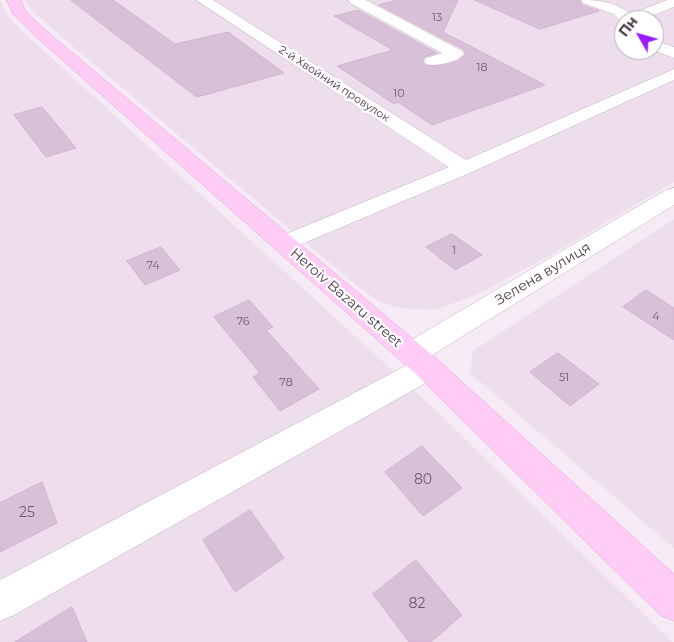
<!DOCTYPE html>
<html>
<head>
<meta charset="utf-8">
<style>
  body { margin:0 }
  #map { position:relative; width:674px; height:642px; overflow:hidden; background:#f6ebf5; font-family:Montserrat,sans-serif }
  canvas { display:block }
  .north { position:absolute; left:614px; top:10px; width:50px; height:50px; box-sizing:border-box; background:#fff; border:1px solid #b7afb7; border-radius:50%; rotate:308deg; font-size:14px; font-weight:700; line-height:20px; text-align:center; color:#4b384a }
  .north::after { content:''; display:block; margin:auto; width:18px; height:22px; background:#9a19ff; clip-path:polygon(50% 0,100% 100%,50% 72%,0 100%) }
</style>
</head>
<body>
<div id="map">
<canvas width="674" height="642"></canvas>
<div class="north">Пн</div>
</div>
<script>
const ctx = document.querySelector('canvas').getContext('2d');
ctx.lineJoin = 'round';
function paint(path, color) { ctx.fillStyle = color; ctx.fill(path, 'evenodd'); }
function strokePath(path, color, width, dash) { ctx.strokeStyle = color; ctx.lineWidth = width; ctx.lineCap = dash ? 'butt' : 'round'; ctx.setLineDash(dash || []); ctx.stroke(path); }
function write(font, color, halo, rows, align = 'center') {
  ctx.font = font + ' Montserrat,sans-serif'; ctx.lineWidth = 4.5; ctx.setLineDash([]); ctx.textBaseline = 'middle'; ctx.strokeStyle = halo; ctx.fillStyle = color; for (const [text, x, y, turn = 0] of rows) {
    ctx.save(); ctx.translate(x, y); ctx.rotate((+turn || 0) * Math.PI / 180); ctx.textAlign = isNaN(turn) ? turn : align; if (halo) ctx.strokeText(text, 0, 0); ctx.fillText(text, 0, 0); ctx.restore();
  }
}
const residential = new Path2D(`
  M0 0 6 14 21 30 439 413 672 642H0Z
  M26 0H674V182L549 256 474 296 434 310 401 308 382 303 361 289 63 38 31 10ZM624 20H654V50H624Z
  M674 219V548L470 373 473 351Z`);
const building = new Path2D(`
  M71 0H113L175 44 228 32 284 73 197 97Z
  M397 0H458L443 32 545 85 432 125 398 102 394 104 337 66 393 50 334 16 358 10 437 53 424 57 422 62 426 66 447 65 458 61 466 54 463 49 379 5Z
  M475 0H579L582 5 599 11 540 29Z
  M42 107 76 148 46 157 14 115Z
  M452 234 482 255 455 270 426 247Z
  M161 247 180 270 145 285 127 261Z
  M646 290 674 308V340L623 307Z
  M249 300 273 327 266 330 319 389 280 411 253 377 260 373 214 317Z
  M558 353 599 384 570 406 530 372Z
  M422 446 462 488 423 516 385 472Z
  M42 482 57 523 0 552V503Z
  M250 510 284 558 235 592 203 540Z
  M416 560 462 615 431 642H409L373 594Z
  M72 607 87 642H15Z`);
const street = new Path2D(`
  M196 0H213L466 160 674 69V80L472 172 283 252 274 249 271 244 274 239 449 167Z
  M348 0H366L462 51 464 54C458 62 436 67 426 64L424 61 426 58 442 53 350 3Z
  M581 0C600 0 615 2 631 14L667 0H674V7L641 20H624V23L613 14 583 3Z
  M654 40 674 47V58L652 50H654Z
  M674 188V205L429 357 438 360 443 368 438 376 14 615 0 621V580L409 364 401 362 397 354 401 346 666 190Z`);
const secondary = new Path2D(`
  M7 0H21L25 10 43 28 438 360 674 574V621L660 615 418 376 33 34 14 15Z`);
const numberNames = [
  ["13",437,18],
  ["18",482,68],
  ["10",399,94],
  ["1",454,251],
  ["74",153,266],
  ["4",656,317],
  ["76",243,322],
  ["51",564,378],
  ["78",286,383]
];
const farStreetnames = [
  ["2-й Хвойний провулок",334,84,33]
];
const streetNames = [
  ["Зелена вулиця",543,274,-31],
  ["Heroiv Bazaru street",346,298,41]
];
const nearNumbernames = [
  ["80",423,480],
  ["25",27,513],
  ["82",417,604]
];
paint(residential, '#eeddec');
paint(building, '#d8c0d8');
strokePath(building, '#d3b3d3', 1);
strokePath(street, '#c5b0c3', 1);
strokePath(secondary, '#e3a2d9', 1);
paint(street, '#fff');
paint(secondary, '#ffccf6');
write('11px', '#6e5a6e', null, numberNames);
write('11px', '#4b384a', '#fff', farStreetnames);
write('14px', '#4b384a', '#fff', streetNames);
write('14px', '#6e5a6e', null, nearNumbernames);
</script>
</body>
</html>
